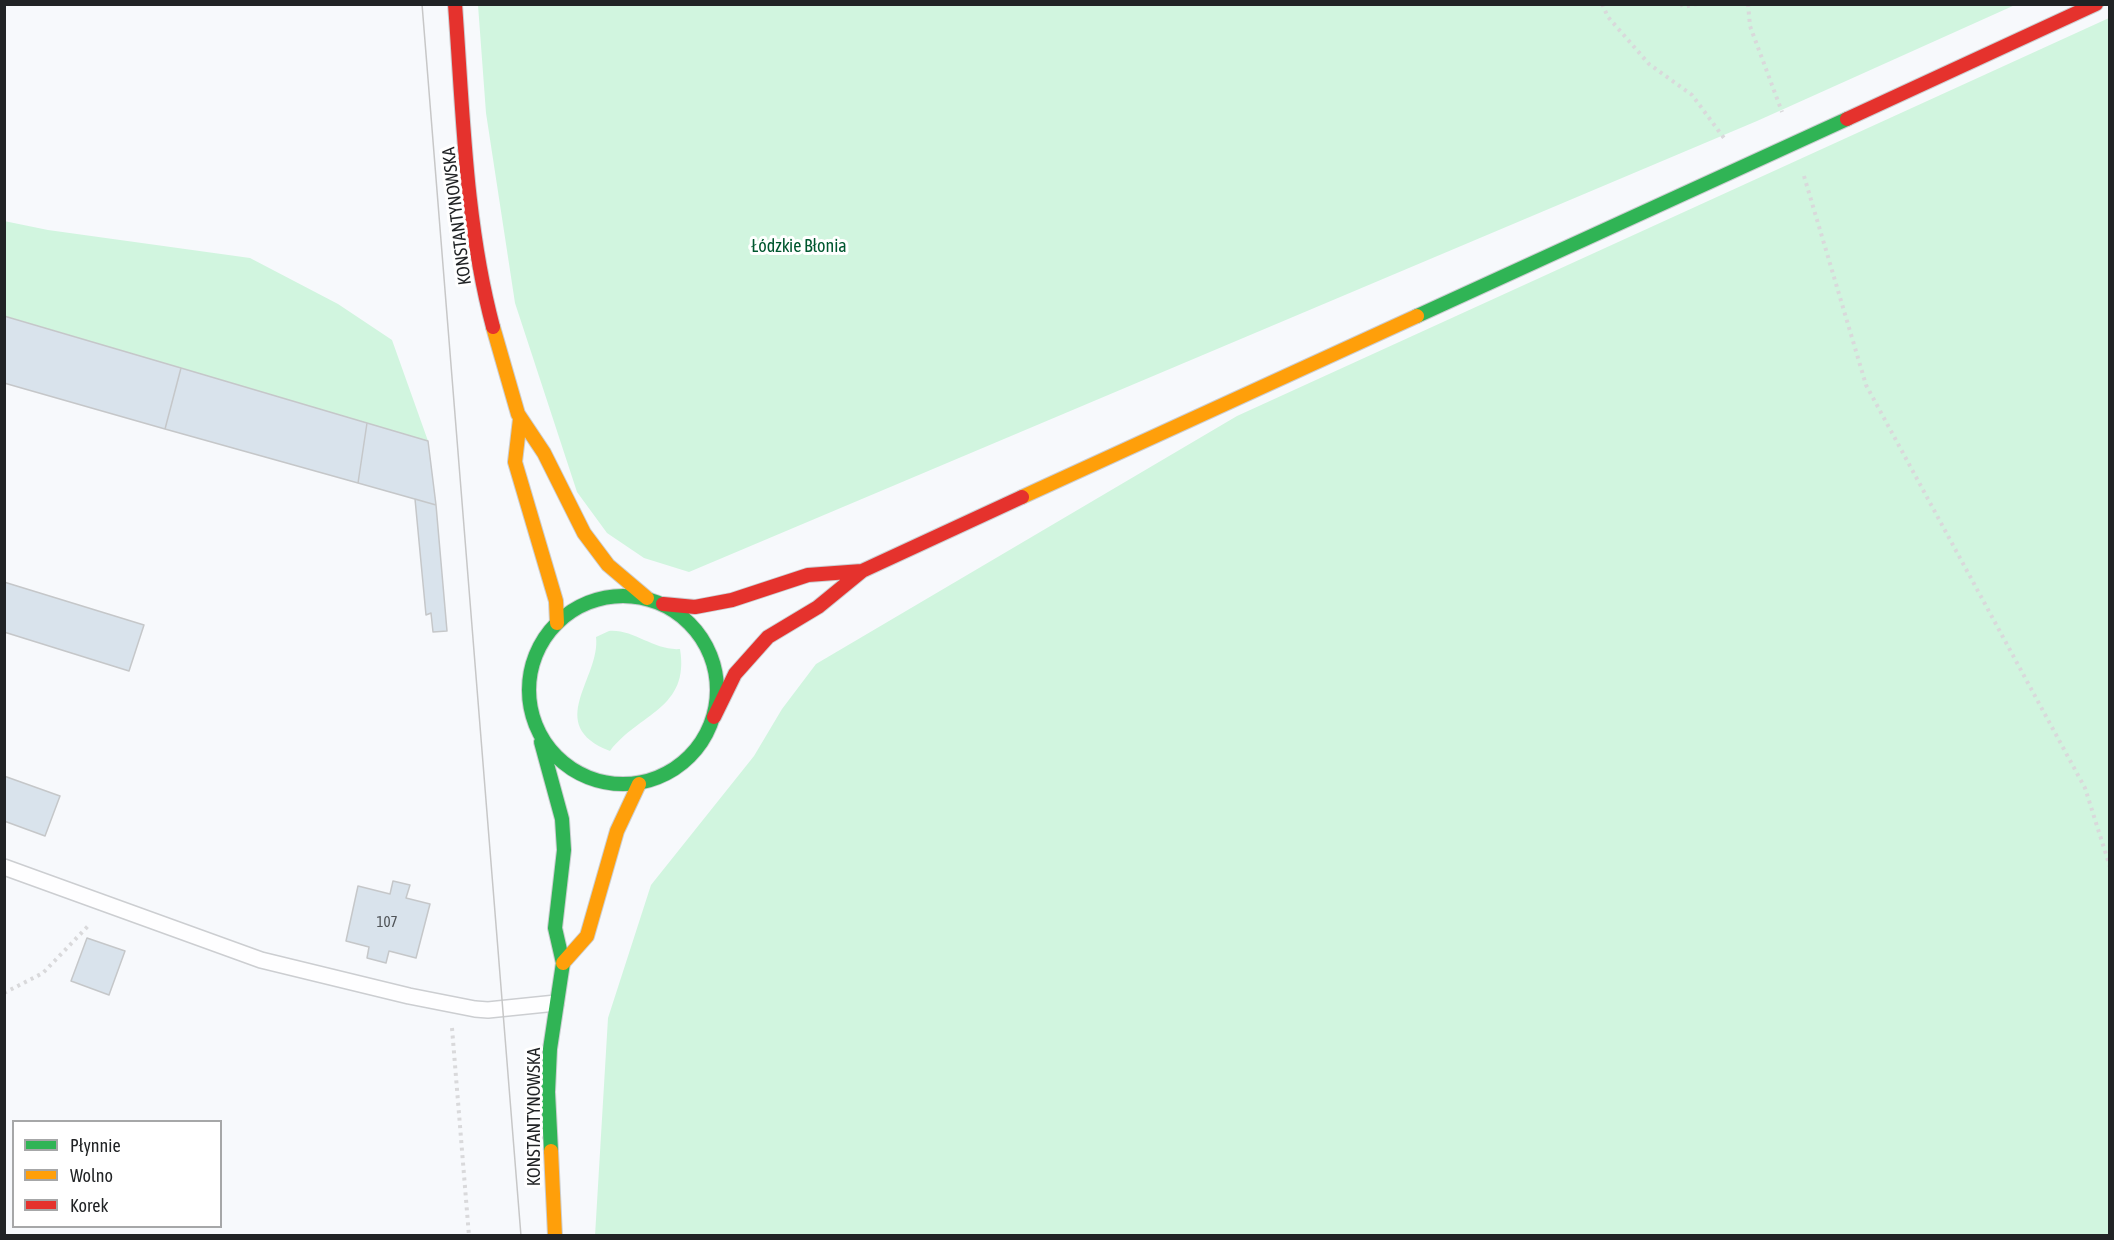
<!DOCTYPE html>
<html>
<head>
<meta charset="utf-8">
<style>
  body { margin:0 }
  #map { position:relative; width:2114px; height:1240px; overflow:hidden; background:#f7f9fc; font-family:"Asap Condensed",sans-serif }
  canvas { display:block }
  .frame { position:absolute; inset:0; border:6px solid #212325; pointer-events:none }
  .legend { position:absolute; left:12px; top:1120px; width:210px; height:108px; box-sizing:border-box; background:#fff; border:2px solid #a6a7a8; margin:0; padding:8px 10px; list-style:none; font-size:18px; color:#212325 }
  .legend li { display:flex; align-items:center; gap:12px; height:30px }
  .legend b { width:30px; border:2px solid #a6a7a8 }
</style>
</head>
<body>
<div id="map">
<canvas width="2114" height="1240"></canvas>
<div class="frame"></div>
<ul class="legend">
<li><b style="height:8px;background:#30b455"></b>Płynnie</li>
<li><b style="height:8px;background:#ff9f0a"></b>Wolno</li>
<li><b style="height:8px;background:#e5322d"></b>Korek</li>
</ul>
</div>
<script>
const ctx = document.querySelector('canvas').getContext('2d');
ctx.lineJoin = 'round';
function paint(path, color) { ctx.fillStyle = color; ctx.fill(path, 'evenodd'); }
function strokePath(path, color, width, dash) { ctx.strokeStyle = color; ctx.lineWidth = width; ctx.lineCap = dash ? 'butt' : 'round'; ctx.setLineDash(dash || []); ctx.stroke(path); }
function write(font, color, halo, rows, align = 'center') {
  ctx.font = font + ' "Asap Condensed",sans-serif'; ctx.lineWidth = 6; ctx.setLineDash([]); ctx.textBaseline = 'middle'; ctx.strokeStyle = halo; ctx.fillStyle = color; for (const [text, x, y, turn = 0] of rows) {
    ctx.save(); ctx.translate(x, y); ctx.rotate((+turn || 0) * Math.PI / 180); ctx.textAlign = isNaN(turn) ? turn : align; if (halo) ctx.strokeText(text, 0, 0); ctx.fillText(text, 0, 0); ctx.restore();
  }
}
const green = new Path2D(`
  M478 5H2015L1757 121 689 572 644 558 607 533 577 492 515 303 486 113Z
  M2109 18V1235L595 1236 608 1018 651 885 754 756 782 709 816 664 1237 416Z
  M4 221 48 230 250 258 338 304 392 340 428 441 5 316Z
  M609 631C634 629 654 651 680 649 690 709 639 713 610 751 543 725 601 678 596 637Z`);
const building = new Path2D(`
  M4 316 181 368 165 429 4 383Z
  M181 368 367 423 358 483 165 429Z
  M367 423 428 441 436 505 358 483Z
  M415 499 436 505 447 631 433 632 431 613 426 615Z
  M4 582 144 625 129 671 4 632Z
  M4 776 60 796 45 836 4 821Z
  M393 881 410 885 406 898 430 904 416 958 389 951 386 963 367 958 369 947 346 941 358 886 390 894Z
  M87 938 125 951 109 995 71 981Z`);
const path = new Path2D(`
  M1602 4 1608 17 1649 64 1692 95 1724 138
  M1681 4 1683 7 1697 4
  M1748 4 1750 26 1782 112
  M1804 176 1866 385 2085 788 2110 867
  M4 993 43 973 89 925
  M452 1028 469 1236`);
const lane = new Path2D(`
  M4 867 261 960 409 996 475 1009 488 1010 556 1003`);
const fast = new Path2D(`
  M1417 316 1847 119
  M529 690a94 94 0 1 1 188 0a94 94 0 1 1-188 0Z
  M541 742 562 819 564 850 555 928 563 963 550 1049 548 1092 551 1151`);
const slow = new Path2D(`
  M493 327 518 414 544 453 584 533 608 565 647 598
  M520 419 515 462 556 601 557 623
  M1022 497 1417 316
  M563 963 587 936 617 831 639 784
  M551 1151 555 1236`);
const jam = new Path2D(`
  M455 4C463 111 465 222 493 327
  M1847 119 2096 4
  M663 604 695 607 732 600 808 575 862 571
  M714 717 735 674 768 637 818 607 862 571 1022 497`);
const tram = new Path2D(`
  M422 4 521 1236`);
const numberNames = [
  ["107",387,922]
];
const streetNames = [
  ["KONSTANTYNOWSKA",457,216,-97],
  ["KONSTANTYNOWSKA",534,1117,-90]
];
const parkNames = [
  ["Łódzkie Błonia",799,246]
];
paint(green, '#d1f5df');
paint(building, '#d9e3ec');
strokePath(building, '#c5c7c9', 1.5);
strokePath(lane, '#ccced1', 18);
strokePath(fast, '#ccced1', 16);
strokePath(slow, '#ccced1', 16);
strokePath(jam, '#ccced1', 16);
strokePath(path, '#d9d9db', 4, [3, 4.5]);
strokePath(lane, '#fefeff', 15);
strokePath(fast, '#30b455', 14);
strokePath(slow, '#ff9f0a', 14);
strokePath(jam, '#e5322d', 14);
strokePath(tram, '#c7c7c7', 1.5);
write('15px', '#4f5357', null, numberNames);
write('18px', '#212325', '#fff', streetNames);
write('18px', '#00572f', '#fff', parkNames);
</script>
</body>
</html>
